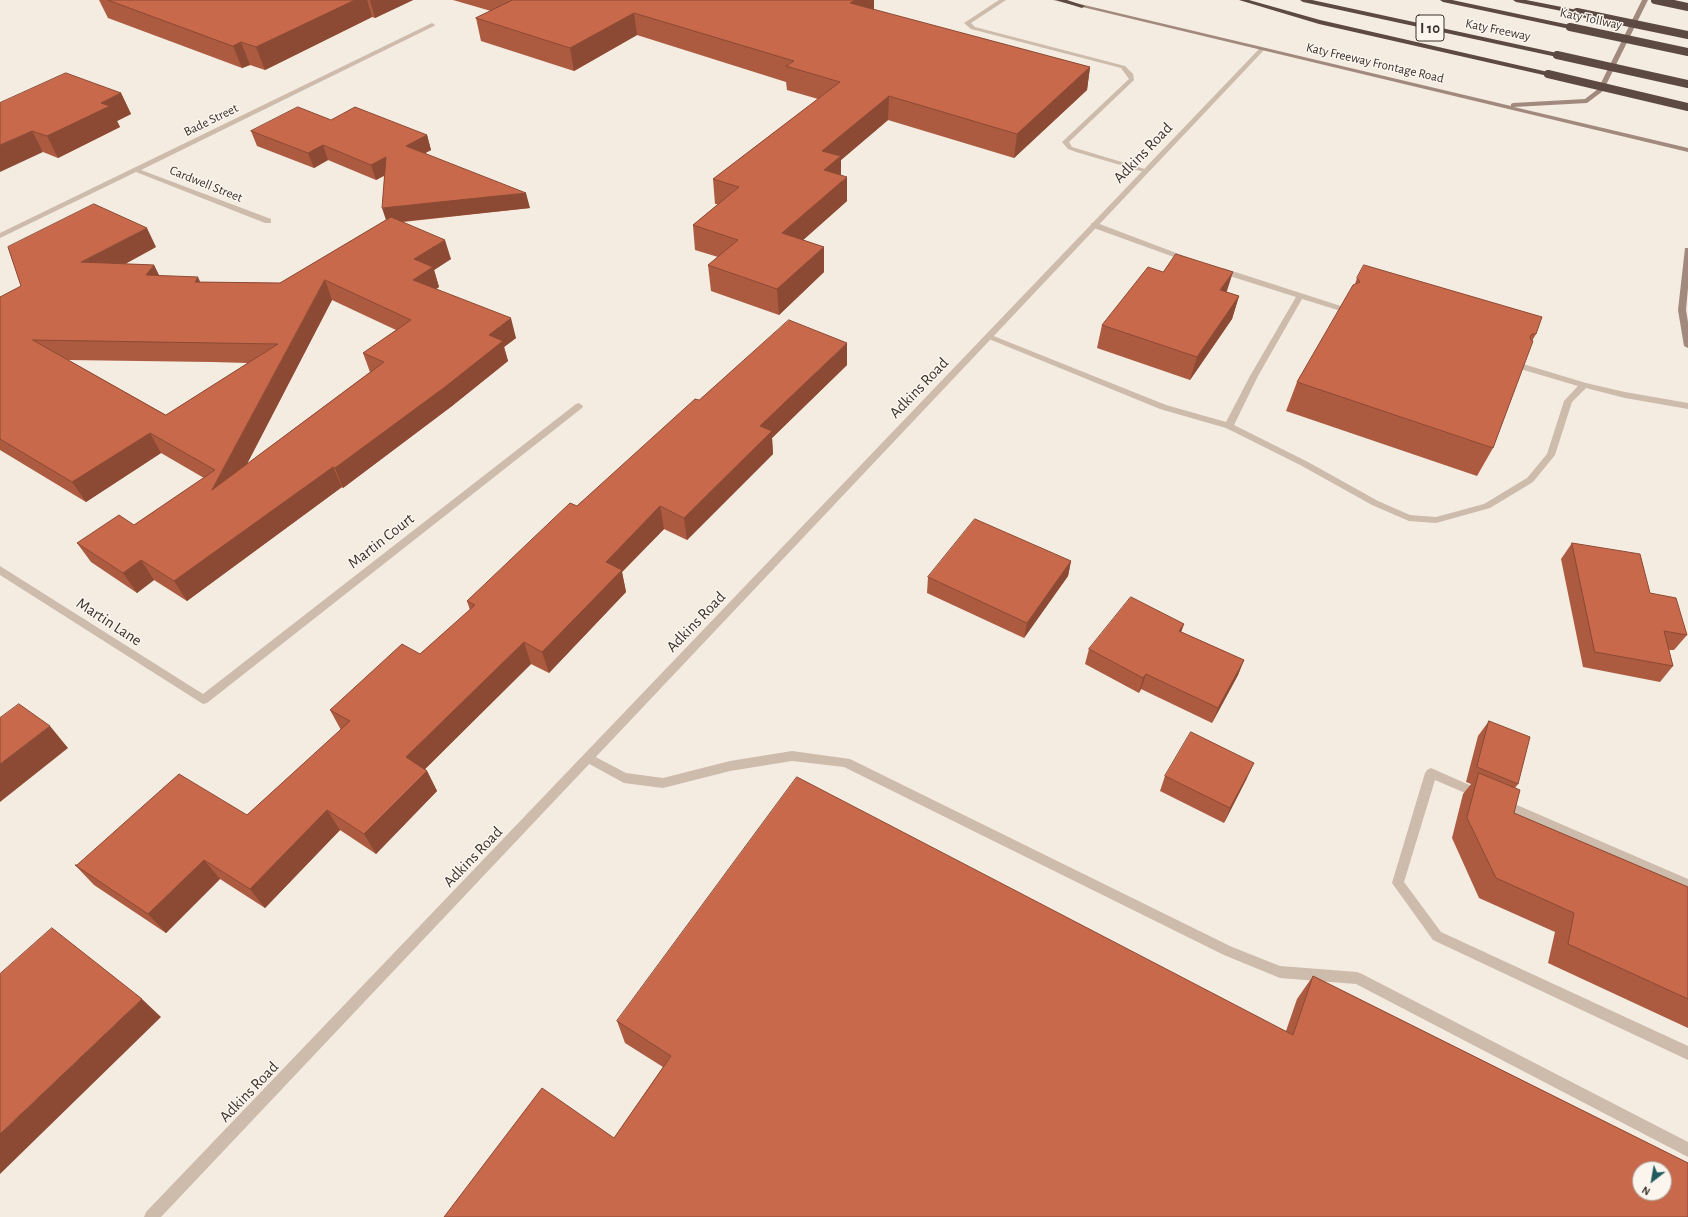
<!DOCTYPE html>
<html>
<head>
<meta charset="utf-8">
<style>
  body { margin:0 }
  #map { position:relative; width:1688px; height:1217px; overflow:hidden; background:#f4ebe1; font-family:"Alegreya Sans",sans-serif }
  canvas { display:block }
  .north { position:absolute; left:1632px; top:1161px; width:40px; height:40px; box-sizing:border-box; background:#fbf5ee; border:1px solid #aea6a0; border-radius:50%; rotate:211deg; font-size:11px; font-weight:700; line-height:16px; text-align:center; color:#3b302b }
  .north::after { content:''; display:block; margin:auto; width:14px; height:18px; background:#1f5a5e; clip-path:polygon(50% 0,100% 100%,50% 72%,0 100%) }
</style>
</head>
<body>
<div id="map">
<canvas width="1688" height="1217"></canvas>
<div class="north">N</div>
</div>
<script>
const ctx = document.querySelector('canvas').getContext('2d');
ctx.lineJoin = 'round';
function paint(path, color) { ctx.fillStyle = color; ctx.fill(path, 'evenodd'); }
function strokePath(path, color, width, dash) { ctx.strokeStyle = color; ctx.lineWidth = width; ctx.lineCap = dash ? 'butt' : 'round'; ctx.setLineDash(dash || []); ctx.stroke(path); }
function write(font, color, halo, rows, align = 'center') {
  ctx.font = font + ' "Alegreya Sans",sans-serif'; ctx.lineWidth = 3; ctx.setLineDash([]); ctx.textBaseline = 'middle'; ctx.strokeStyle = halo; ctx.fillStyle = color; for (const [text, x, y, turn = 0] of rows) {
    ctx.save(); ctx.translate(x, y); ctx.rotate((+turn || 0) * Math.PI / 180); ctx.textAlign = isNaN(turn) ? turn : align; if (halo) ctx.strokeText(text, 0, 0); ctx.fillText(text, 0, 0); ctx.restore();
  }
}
const service = new Path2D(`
  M999 0H1006L971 23 975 27 1125 66 1133 74 1134 80 1069 142 1072 147 1148 170V172H1144L1076 152 1068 149 1062 142 1129 79 1121 68 971 29 964 23Z
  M1091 223H1097L1192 259 1191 261H1185L1091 227Z
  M1217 268H1223L1347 308 1348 310 1344 312 1302 299 1258 376 1234 425 1308 462 1378 501 1410 515 1436 517 1484 504 1527 478 1547 454 1564 401 1578 386 1517 368 1516 366 1517 364H1523L1586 383 1625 392 1688 403V409L1625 398 1586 388 1572 402 1555 455 1533 482 1490 508 1436 523 1409 521 1372 505 1302 466 1226 428 1160 409 984 337 988 335H991L1166 405 1226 422 1250 376 1296 297 1217 272Z
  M792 751 850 759 1232 947 1280 966 1357 972 1362 974 1688 1142V1157L1356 984 1280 978 1224 955 844 767 792 761 730 771 663 788 624 783 584 761 582 758 584 755 588 753 626 773 663 778 730 761Z
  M1431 768 1483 791 1485 794 1483 797 1479 799 1435 780 1404 882 1441 932 1688 1046V1060L1433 940 1392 883 1425 773 1427 770Z
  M1503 799 1688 879V890L1499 807 1497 804 1499 801Z`);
const minor = new Path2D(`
  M432 23 435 25 434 26 141 170 271 219V223H265L136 172 0 238V233Z
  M1260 48 1265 49 161 1217H144L146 1212Z
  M579 403 583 406 582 408 207 703 203 704 0 575V566L203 694 576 404Z`);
const secondary = new Path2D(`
  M1053 0H1063L1511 106V104L1513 103 1585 99 1598 89 1642 0H1648L1603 91 1587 103 1514 107 1688 148V152Z
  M1685 248H1688V288L1686 310 1688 322V348L1684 346 1678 310Z`);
const motorway = new Path2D(`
  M1056 0H1067L1085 6 1082 8Z
  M1239 0H1249L1320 20 1548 72 1552 74 1548 76 1319 24Z
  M1300 0H1312L1557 53 1561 55 1557 57 1303 2Z
  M1440 0H1452L1570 25 1573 27 1570 29 1443 2Z
  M1513 0H1526L1577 10 1580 12 1577 14 1516 2Z`);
const motorwayBridge = new Path2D(`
  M1655 0 1688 7
  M1577 12 1688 35
  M1570 27 1688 52
  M1557 55 1688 84
  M1548 74 1688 107`);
const wall = new Path2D(`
  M99 0H413L375 18 372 17 265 70 250 65 242 68 108 18Z
  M453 0H874V10L1090 67 1087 90 1014 158 888 120 841 160V175L847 201 803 240 824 247V272L779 315 711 291 708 265 718 257 695 250 693 225 718 204H715L713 179 818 99 787 90 786 82 637 35 574 71 481 41 476 18 491 11Z
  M121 93 131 114 117 121 120 127 58 158 43 152 0 103Z
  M331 120 427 135 431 150 425 153 530 208 403 222 451 259 434 270 439 287 436 289 516 338 504 347 508 361 452 406 343 488 342 487 187 601 154 580 137 593 91 562 77 543 134 525 204 478 161 453 86 502 0 450V297L156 247 125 264 154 265 159 276 200 282 280 283 386 220 384 176 376 180 328 160 314 168 257 146 251 131ZM332 300 396 330 363 353 370 372 247 464ZM68 360 212 362 248 363 166 415Z
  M1357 278 1536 334 1532 341 1493 448 1477 476 1286 411 1297 382 1355 284Z
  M1227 292 1239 296 1232 319 1190 380 1097 348 1102 325Z
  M847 365 772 438 773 454 687 540 664 529 622 572 626 592 549 673 531 664 425 769 427 771 437 791 376 854 340 830 265 908 220 879 166 933 94 885 75 865H77L247 815 341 730 330 710 420 654 470 610 467 601 699 400Z
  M1572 543 1650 593 1687 635 1674 650H1669L1673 666 1660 682 1583 667 1561 559Z
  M1071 561 1068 576 1024 638 927 593 928 577Z
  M1184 624 1181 632 1244 660 1238 675 1212 723 1141 689 1139 693 1085 664 1089 649Z
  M1489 721 1518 784 1515 788 1514 813 1688 887V1028L1548 963 1555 932 1479 898 1452 838 1463 794 1471 784 1466 782 1478 736Z
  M1165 776 1247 778 1224 823 1160 791Z
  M1313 976 1688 1163 614 1138 663 1067 625 1043 617 1021 1286 1031 1297 999Z`);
const shadedWall = new Path2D(`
  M355 0H367L372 17 265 70 256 47Z
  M370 0H413L375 18Z
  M855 0H874V10L850 3Z
  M634 13 637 35 574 71 570 48Z
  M241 42 250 65 242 68 233 46Z
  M1090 67 1087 90 1014 158 1017 134Z
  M121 93 131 114 117 121 120 127 58 158 47 136 101 103Z
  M889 96 888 120 841 160V180L823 175 822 151Z
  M32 131 43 152 0 172V145Z
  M427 135 431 150 411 161 406 146Z
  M323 145 328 160 314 168 308 153Z
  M386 157 390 172 376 180 371 165Z
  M847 177V201L783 258 782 233Z
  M526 193 530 208 387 223 382 208Z
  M147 228 156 247 92 282 81 262Z
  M445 240 451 259 434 270 439 287 419 300 413 280 414 259Z
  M824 247V272L779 315 777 289Z
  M154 265 164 285 146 275Z
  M1233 272 1226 294 1220 290Z
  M198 277 207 297 195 282Z
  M325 280 332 300 223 510 212 490Z
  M1239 296 1232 319 1190 380 1197 357Z
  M511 318 516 338 504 347 508 361 452 406 343 488 335 468 489 335Z
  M847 343V365L772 438 773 454 687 540 684 518 760 426Z
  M150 433 161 453 86 502 72 482Z
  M333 467 342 487 187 601 174 581Z
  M660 506 664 529 622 572 626 592 549 673 542 652 606 562Z
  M141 560 154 580 137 593 123 573Z
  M1071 561 1068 576 1024 638 1027 623Z
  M1184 624 1178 640 1179 631Z
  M524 642 531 664 416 778 406 757Z
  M1244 660 1238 675 1212 723 1218 708Z
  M1146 674 1141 689 1139 693 1143 678Z
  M50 726 68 748 0 802V764Z
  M1254 763 1247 778 1224 823 1230 808Z
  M427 771 437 791 376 854 364 834Z
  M327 810 340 830 265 908 250 889Z
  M204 860 220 879 166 933 148 914Z
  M142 999 161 1017 0 1174V1134Z`);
const building = new Path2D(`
  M108 0H355L256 47 241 42 233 46Z
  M513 0H855L850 3 1090 67 1017 134 889 96 822 151 841 156 824 170 847 177 782 233 824 247 777 289 708 265 738 240 693 225 739 187 713 179 840 82 786 66 794 61 634 13 570 48 476 18Z
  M66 73 121 93 101 103 110 106 47 136 32 131 0 145V103Z
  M298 107 331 120 355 107 427 135 406 146 526 193 382 208 386 157 371 165 323 145 308 153 251 131Z
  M94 204 147 228 81 262 154 265 146 275 198 277 195 282 280 283 391 217 445 240 414 259 433 267 413 280 511 318 489 335 503 341 445 387 335 468 333 467 174 581 141 560 123 573 77 543 119 515 134 525 215 470 150 433 72 482 0 439V297L21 286 8 247ZM325 280 411 320 363 353 384 362 212 490ZM33 340 278 344 166 415Z
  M1176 254 1233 272 1220 290 1239 296 1197 357 1102 325 1148 267 1163 272Z
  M1364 265 1542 317 1536 334H1532L1530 337 1531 340 1533 341 1493 448 1297 382 1353 285 1360 282 1357 278Z
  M789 320 847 343 760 426 772 431 684 518 660 506 606 562 622 570 542 652 524 642 406 757 427 771 364 834 327 810 250 889 204 860 148 914 75 865H77L179 774 247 815 350 721 330 710 402 644 420 654 475 605 467 601 570 503 577 506 695 399 699 400Z
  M975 519 1071 561 1027 623 928 577Z
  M1572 543 1640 554 1650 593 1676 598 1687 635 1664 631 1673 666 1595 652Z
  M1131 597 1184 624 1179 631 1244 660 1218 708 1146 674 1143 678 1089 649Z
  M19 704 50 726 0 764V718Z
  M1489 721 1530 737 1518 784 1477 767Z
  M1191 732 1254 763 1230 808 1165 776Z
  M1479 773 1520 790 1514 813 1688 887V999L1568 944 1574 913 1496 878 1467 818Z
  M797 777 1293 1035 1313 976 1688 1163V1217H444L542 1088 614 1138 671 1056 617 1021ZM1640 1169H1664V1193H1640Z
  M52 928 142 999 0 1134V974Z`);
const farStreetnames = [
  ["Katy Tollway",1591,19,12],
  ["Katy Freeway",1498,30,12],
  ["Katy Freeway Frontage Road",1375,63,13],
  ["Bade Street",211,120,-26],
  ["Cardwell Street",206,184,22]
];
const shields = [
  [1430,28,28]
];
const shieldNames = [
  ["I 10",1430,28]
];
const streetNames = [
  ["Adkins Road",1143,153,-46],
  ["Adkins Road",919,388,-46],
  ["Martin Court",381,541,-38],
  ["Martin Lane",109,622,33],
  ["Adkins Road",696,622,-46],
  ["Adkins Road",473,857,-46],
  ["Adkins Road",249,1092,-46]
];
paint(service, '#cdbbac');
paint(minor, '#cdbbac');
paint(secondary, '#a18a7d');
paint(motorway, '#5c4a42');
strokePath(motorwayBridge, '#5c4a42', 8);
paint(wall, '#ac5a40');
paint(shadedWall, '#8c4a34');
paint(building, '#c8694b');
strokePath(building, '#8c4a34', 1);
write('13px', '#3b302b', '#fbf5ee', farStreetnames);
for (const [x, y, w] of shields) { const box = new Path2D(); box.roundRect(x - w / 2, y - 13, w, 26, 3); ctx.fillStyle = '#fbf5ee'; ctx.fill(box); strokePath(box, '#3b302b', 1); }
write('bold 15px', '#3b302b', null, shieldNames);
write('16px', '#3b302b', '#fbf5ee', streetNames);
</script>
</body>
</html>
